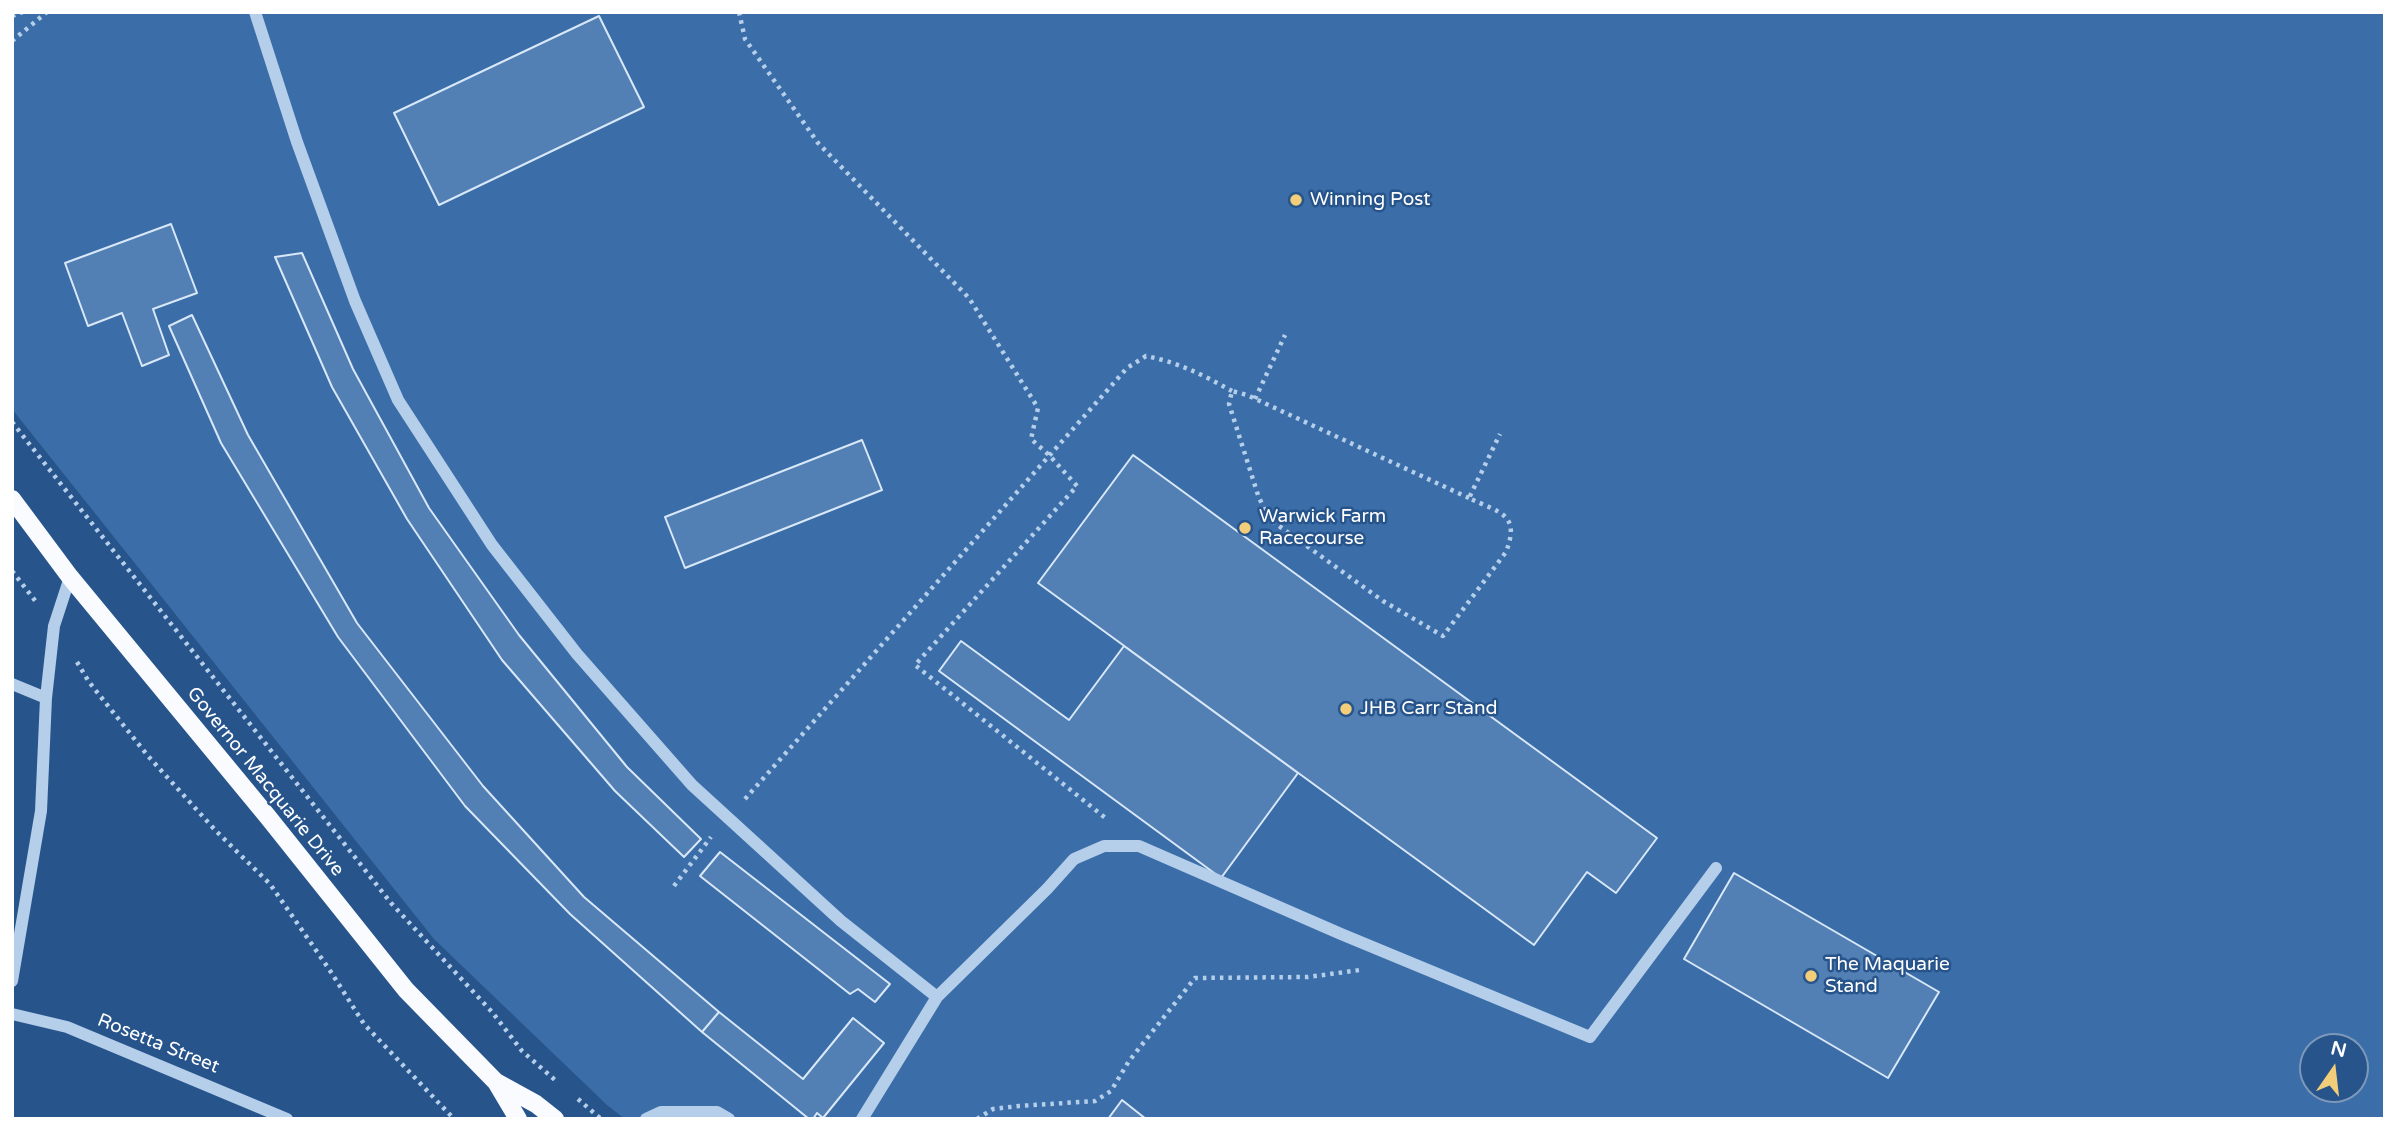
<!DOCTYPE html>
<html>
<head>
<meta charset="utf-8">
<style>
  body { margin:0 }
  #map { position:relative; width:2397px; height:1131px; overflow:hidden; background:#27548b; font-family:"Varela Round",sans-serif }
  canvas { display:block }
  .frame { position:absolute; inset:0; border:14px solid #fff; pointer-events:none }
  .north { position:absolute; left:2299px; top:1033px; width:70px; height:70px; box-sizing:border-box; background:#27548b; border:2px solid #7d98b9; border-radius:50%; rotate:14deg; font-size:19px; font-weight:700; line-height:28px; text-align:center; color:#fff }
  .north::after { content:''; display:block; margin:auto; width:24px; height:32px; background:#f3ce7a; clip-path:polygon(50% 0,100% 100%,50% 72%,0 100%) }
</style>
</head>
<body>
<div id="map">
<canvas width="2397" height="1131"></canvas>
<div class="frame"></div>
<div class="north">N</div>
</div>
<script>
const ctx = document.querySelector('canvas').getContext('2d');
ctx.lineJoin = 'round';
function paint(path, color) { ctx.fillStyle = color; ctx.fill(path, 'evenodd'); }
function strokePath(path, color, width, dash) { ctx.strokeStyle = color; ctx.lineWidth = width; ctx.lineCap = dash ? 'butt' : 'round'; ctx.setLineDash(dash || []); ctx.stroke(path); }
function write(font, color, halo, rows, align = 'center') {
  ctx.font = font + ' "Varela Round",sans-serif'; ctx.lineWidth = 5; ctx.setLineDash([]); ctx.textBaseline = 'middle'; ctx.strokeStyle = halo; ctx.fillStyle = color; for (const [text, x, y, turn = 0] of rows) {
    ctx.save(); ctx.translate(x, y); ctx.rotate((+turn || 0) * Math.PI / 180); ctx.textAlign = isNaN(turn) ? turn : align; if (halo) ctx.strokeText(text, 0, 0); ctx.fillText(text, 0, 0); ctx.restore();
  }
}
const green = new Path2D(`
  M12 12H2385V1119H625L607 1105 434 939 12 409ZM2313 1047H2355V1089H2313Z`);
const building = new Path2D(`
  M599 16 644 107 439 205 394 113Z
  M171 224 197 293 153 309 169 355 142 366 122 313 88 326 65 263Z
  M302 253 353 369 429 508 519 635 627 767 701 839 684 857 615 791 502 660 407 519 332 387 275 257Z
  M192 315 248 435 357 623 483 786 584 897 719 1012 702 1032 570 914 465 806 338 637 221 443 169 326Z
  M862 440 882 490 685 568 665 517Z
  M1133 455 1657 838 1616 893 1587 872 1534 945 1038 583Z
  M961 641 1069 720 1124 646 1298 773 1221 878 939 671Z
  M720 852 890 984 875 1002 858 989 850 994 700 876Z
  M1734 873 1939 992 1888 1078 1684 959Z
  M719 1012 803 1079 853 1018 884 1043 823 1118 817 1113 813 1119H809L702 1032Z
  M1122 1100 1146 1119H1108Z`);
const path = new Path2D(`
  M739 12 745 39 818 143 969 298 1038 408 1031 439 1049 455 1077 486 915 665 1108 820
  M12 16 23 12
  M12 41 47 12
  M1255 399 1285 335
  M12 422 391 903 492 1012 522 1051 555 1080
  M1469 498 1247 395 1232 391 1229 404 1258 495 1268 518 1383 601 1443 636 1506 552C1521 513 1499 513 1469 498L1500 434
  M12 571 37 603
  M77 662 89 682 148 756 216 831 270 884 329 969 364 1024 454 1119
  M745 799 1127 368 1146 356C1180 363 1201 374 1232 391
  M674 886 711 837
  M578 1099 601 1119
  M977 1119 993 1109 1019 1106 1095 1101 1111 1091 1129 1061 1195 978 1308 977 1360 970`);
const minor = new Path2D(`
  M255 12 297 142 355 301 398 400 492 545 577 654 692 785 841 921 937 997 862 1119
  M12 684 46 698
  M12 981 41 811 46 698 54 626 70 577
  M937 997 1047 889 1074 859 1104 846H1139L1341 934 1590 1037 1716 868
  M12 1014 67 1027 287 1119
  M646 1119 661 1112H717L729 1119`);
const major = new Path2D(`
  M12 499 70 577 268 817 406 990 496 1082 518 1119
  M496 1082 536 1104 555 1119`);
const markers = [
  [1296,200,7,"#f3ce7a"],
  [1245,528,7,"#f3ce7a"],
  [1346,709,7,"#f3ce7a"],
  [1811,976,7,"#f3ce7a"]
];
const poiNames = [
  ["Winning Post",1310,200],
  ["Warwick Farm",1259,517],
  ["Racecourse",1259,539],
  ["JHB Carr Stand",1360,709],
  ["The Maquarie",1825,965],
  ["Stand",1825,987]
];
const streetNames = [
  ["Governor Macquarie Drive",265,782,51],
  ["Rosetta Street",158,1044,22]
];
paint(green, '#3b6ea8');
paint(building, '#5380b4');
strokePath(building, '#d9e8f8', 2);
strokePath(path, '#b5ceea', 4.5, [3.5, 5]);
strokePath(minor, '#b5ceea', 12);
strokePath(major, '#f9fbfe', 18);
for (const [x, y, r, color] of markers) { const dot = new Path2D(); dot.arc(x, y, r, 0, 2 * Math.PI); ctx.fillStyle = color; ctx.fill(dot); strokePath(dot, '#27548b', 2.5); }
write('19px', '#fff', '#27548b', poiNames, 'left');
write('19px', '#fff', '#27548b', streetNames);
</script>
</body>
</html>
